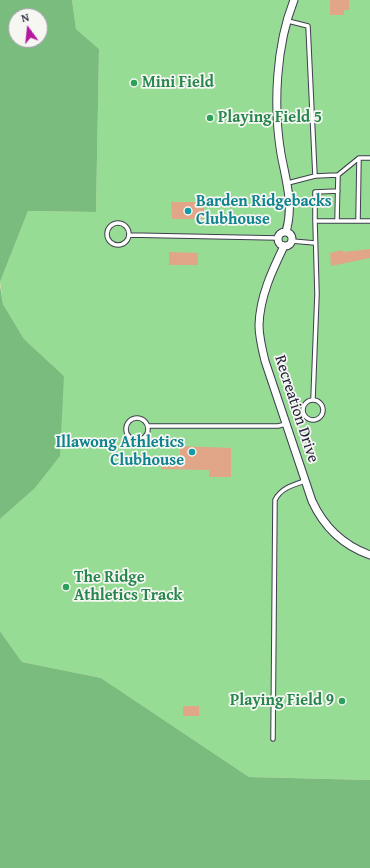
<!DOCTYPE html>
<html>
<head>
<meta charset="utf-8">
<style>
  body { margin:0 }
  #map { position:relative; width:370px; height:868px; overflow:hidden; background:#ede2c6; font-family:"Gentium Book Plus",serif }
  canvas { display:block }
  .north { position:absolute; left:8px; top:8px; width:40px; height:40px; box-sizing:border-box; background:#f6f6f2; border:1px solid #a1a1a9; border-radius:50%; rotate:345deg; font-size:11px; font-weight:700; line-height:16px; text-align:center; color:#22223b }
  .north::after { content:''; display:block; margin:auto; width:14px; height:18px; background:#b5179e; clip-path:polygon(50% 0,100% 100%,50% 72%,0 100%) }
</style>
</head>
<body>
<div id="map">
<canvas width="370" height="868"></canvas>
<div class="north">N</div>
</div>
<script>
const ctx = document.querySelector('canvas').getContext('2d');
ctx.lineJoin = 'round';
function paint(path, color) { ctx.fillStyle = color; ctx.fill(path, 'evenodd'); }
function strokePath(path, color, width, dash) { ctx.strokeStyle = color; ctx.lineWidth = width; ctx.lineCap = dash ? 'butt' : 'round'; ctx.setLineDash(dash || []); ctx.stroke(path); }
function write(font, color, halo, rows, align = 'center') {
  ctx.font = font + ' "Gentium Book Plus",serif'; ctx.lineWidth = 3.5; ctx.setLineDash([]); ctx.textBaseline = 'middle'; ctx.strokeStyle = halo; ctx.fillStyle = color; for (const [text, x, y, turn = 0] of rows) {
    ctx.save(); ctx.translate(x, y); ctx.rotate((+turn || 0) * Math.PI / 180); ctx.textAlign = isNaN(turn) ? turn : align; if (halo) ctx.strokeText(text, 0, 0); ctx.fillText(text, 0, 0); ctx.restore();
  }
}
const green = new Path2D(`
  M72 0H370V780L249 777 101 678 22 662 0 631V519L34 489 64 376 24 339 3 304 0 282 28 211 96 212 99 49 76 29Z`);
const forest = new Path2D(`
  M0 0H72L76 29 99 49 96 212 28 211 0 282ZM16 16H40V40H16Z
  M0 286 3 304 24 339 64 376 60 456 34 489 0 519Z
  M0 631 22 662 101 678 249 777 370 780V868H0Z`);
const building = new Path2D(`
  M330 0H349V10H344V15H330Z
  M171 202H204V219H172Z
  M370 249V258L331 266 330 253 342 250 343 252Z
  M169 252 198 253V265H169Z
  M180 446 231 448V477H209V470L161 469V458H180Z
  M183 706H199V716H183Z`);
const lane = new Path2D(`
  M338 175 359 158H370
  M288 183 315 176 308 26 288 21
  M315 221V192L338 191
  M337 221H370
  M358 221 359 158
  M107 234a11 11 0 1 1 22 0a11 11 0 1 1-22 0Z
  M129 235 277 238
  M292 241 315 243
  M313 399 317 294 315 221H337L338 175 315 176
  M303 410a10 10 0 1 1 20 0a10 10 0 1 1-20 0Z
  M126 429a11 11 0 1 1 22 0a11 11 0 1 1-22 0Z
  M149 426H278L286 424
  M273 739 275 500C281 488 293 485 305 481`);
const street = new Path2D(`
  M278 239a7 7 0 1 1 14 0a7 7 0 1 1-14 0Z
  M286 232C294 204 286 181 281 154 273 106 276 45 294 0
  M284 246C272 271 260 296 259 325 259 337 262 349 265 361L312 501C324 527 342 545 370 555`);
const markers = [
  [134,83,4,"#2e9e5b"],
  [210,118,4,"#2e9e5b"],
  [188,211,4,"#0f9aa8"],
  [192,452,4,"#0f9aa8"],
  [66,587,4,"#2e9e5b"],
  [342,701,4,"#2e9e5b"]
];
const leisureNames = [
  ["Mini Field",142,83],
  ["Playing Field 5",218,118],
  ["The Ridge",74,578],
  ["Athletics Track",74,596],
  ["Playing Field 9",334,701,"right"]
];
const cultureNames = [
  ["Barden Ridgebacks",196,202],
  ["Clubhouse",196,220],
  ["Illawong Athletics",184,443,"right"],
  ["Clubhouse",184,461,"right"]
];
const streetNames = [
  ["Recreation Drive",296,409,72]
];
paint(green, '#97dc95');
paint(forest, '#79bc7e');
paint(building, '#e1a687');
strokePath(lane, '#403f50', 5.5);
strokePath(street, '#403f50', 9);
strokePath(lane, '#fff', 3.5);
strokePath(street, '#fff', 7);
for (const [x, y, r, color] of markers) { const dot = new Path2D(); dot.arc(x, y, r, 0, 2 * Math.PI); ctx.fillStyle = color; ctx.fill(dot); strokePath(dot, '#f6f6f2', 1.5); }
write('bold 16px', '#27864d', '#f6f6f2', leisureNames, 'left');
write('bold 16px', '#0d838f', '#f6f6f2', cultureNames, 'left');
write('16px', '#22223b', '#f6f6f2', streetNames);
</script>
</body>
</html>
